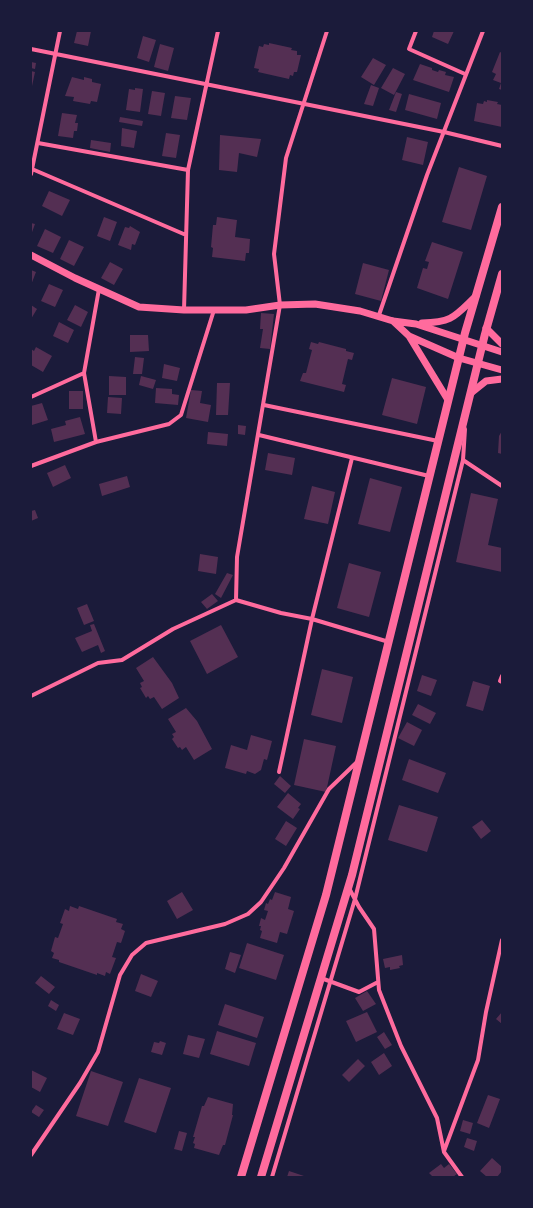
<!DOCTYPE html>
<html>
<head>
<meta charset="utf-8">
<style>
  body { margin:0 }
  #map { position:relative; width:533px; height:1208px; overflow:hidden; background:#1b1b3a; font-family:Karla,sans-serif }
  canvas { display:block }
  .frame { position:absolute; inset:0; border:32px solid #1b1b3a; pointer-events:none }
</style>
</head>
<body>
<div id="map">
<canvas width="533" height="1208"></canvas>
<div class="frame"></div>
</div>
<script>
const ctx = document.querySelector('canvas').getContext('2d');
ctx.lineJoin = 'round';
function paint(path, color) { ctx.fillStyle = color; ctx.fill(path, 'evenodd'); }
function strokePath(path, color, width, dash) { ctx.strokeStyle = color; ctx.lineWidth = width; ctx.lineCap = dash ? 'butt' : 'round'; ctx.setLineDash(dash || []); ctx.stroke(path); }
const building = new Path2D(`
  M77 31H91L88 46 74 43Z
  M434 31H454L448 44 432 37Z
  M143 36 156 40 149 62 137 58Z
  M269 43 292 48 291 50 297 51V55H301L297 72H294L293 76 290 75 289 79 258 72 259 69 254 68 259 46 263 47 264 44 269 45Z
  M160 44 174 48 168 71 154 67Z
  M500 52 502 53V90L499 89 501 83 493 80 496 74 492 72Z
  M373 58 386 65 374 85 361 77Z
  M31 62 36 63 35 69 31 68Z
  M420 64 432 68V70L438 72 439 70 446 72 445 75 454 77 449 92 413 80Z
  M393 68 405 74 394 95 381 88Z
  M31 71 35 72 32 86H31Z
  M72 77 84 80V77L92 79V82L101 84 97 102 91 101 90 104 73 101 74 97 65 96Z
  M371 85 379 88 373 106 364 104Z
  M135 88 143 89 140 112 126 110 129 89 135 90Z
  M152 91 165 93 161 116 148 114Z
  M396 92 402 94 396 112 389 110Z
  M409 94 441 103 437 119 405 110Z
  M175 96 191 98 187 120 171 118Z
  M487 100 498 102 497 104 502 105V127L474 121 477 103 483 104 484 101 487 102Z
  M62 113 77 115 75 123H78L77 131H74L73 138 58 136Z
  M120 117 143 121 142 126 119 122Z
  M122 128 137 131 134 148 121 146Z
  M166 133 180 135 176 158 162 156Z
  M220 135 261 139 257 157 239 153 237 172 219 170Z
  M407 137 428 142 423 165 402 160Z
  M91 140 111 143 110 152 90 148Z
  M459 167 487 176 471 230 442 222Z
  M49 191 70 200 62 216 42 206Z
  M104 217 117 222 110 241 97 236Z
  M217 217 237 220 235 237 250 239 249 253H246L245 261 212 257 213 248 211 247 213 225H216Z
  M31 223 35 224 31 235Z
  M130 226 140 232 135 245 132 244 131 250 118 245 125 227 129 228Z
  M45 229 61 237 53 253 37 246Z
  M69 240 84 247 74 266 60 259Z
  M432 242 463 252 448 299 417 288 423 268 427 269 429 262 425 261Z
  M110 262 123 269 114 285 101 278Z
  M363 263 389 270 381 301 355 294Z
  M31 270 36 272 31 285Z
  M49 284 63 290 55 307 41 301Z
  M31 305 37 309 31 319Z
  M75 305 88 312 81 327 67 320Z
  M261 313 274 314 270 349 260 348 263 329H260Z
  M59 322 74 330 68 343 53 336Z
  M130 335H148L149 351 130 352Z
  M311 342 318 344 319 342 346 349V351L354 353 352 360 348 359 342 384 346 385 344 392 300 381 303 373H306L312 350 309 349Z
  M36 347 52 356 43 372 31 365V349L34 351Z
  M135 357 144 358 142 374H133Z
  M164 364 180 368 177 381 162 378Z
  M109 376 126 377V395H109Z
  M141 376 156 380 153 389 139 385Z
  M392 378 426 387 417 424 382 415Z
  M217 383H230L228 415H216Z
  M156 388 172 389V394L179 395 178 405 155 403Z
  M191 390 202 391 200 403 211 405 208 422 186 418Z
  M69 391H83V409H69Z
  M108 397 122 398 121 414 107 413Z
  M42 403 48 420 32 425 31 406Z
  M80 417 85 434 54 442 51 429 66 425 65 421Z
  M238 425 246 426 245 435 238 434Z
  M502 431V454L498 453 499 436Z
  M208 432 228 434 227 446 207 444Z
  M268 453 295 458 292 475 265 470Z
  M65 465 71 478 53 487 47 473Z
  M127 476 130 487 102 496 99 484Z
  M370 478 402 487 390 532 358 524Z
  M312 486 335 492 328 524 304 519Z
  M471 493 498 499 488 545 502 548V572L456 562Z
  M35 510 38 518 31 521V511Z
  M200 554 218 557 216 574 198 571Z
  M349 563 381 572 369 617 337 608Z
  M227 573 233 575 221 598 215 594Z
  M212 594 218 601 207 609 201 602Z
  M87 604 94 621 84 625 77 608Z
  M94 624 105 651 101 653 98 645 82 652 75 638 92 631 90 625Z
  M221 625 238 657 207 674 190 641Z
  M153 657 172 683 179 698 162 709 154 697 150 699 148 696 146 698 140 688 142 687 140 683 144 681 136 668Z
  M322 669 353 677 342 723 311 715Z
  M422 675 437 680 431 696 417 691Z
  M473 681 490 686 483 711 466 706Z
  M418 704 436 713 430 724 412 715Z
  M186 708 197 721 212 749 194 760 186 747 182 750 180 747 178 748 172 739 174 737 172 734 176 732 168 719Z
  M407 722 422 730 414 746 398 738Z
  M251 735 272 741 267 760 264 759 261 770 255 774 247 771 246 774 225 768 231 745 247 750Z
  M304 739 336 746 326 792 294 785Z
  M409 759 446 773 438 793 402 780Z
  M280 776 291 786 285 793 274 784Z
  M288 793 301 804 298 808 300 809 293 819 277 807Z
  M399 805 438 817 427 852 388 840Z
  M482 820 491 831 481 839 472 827Z
  M286 821 297 828 286 846 275 839Z
  M182 892 193 910 177 919 167 901Z
  M275 892 291 897 288 909 294 911 287 934 280 932 277 943 260 938 262 931 260 930 261 926H259L261 918 265 920 268 911 264 910 266 903 268 904 270 899 272 900Z
  M70 906 78 909 79 906 117 919 116 922 123 924 121 929 125 931 121 943 117 942 112 957 116 958 110 974 106 972 105 976 97 973V975L59 962V960L52 958 54 953 51 951 55 937 58 938 63 924 60 923 65 909 69 911Z
  M247 943 284 955 276 980 239 968Z
  M230 952 241 955 235 973 225 969Z
  M402 955 403 965 399 966 400 968 390 970V967L385 968 383 959Z
  M141 974 158 981 151 997 135 991Z
  M41 976 55 987 49 994 35 983Z
  M367 991 376 1004 363 1011 355 998Z
  M51 1000 59 1005 56 1011 48 1006Z
  M225 1004 264 1017 257 1038 218 1025Z
  M367 1012 377 1032 356 1042 346 1021Z
  M502 1012V1024L496 1019Z
  M64 1013 80 1019 73 1035 57 1029Z
  M217 1031 256 1043 249 1066 210 1054Z
  M384 1032 392 1045 385 1049 377 1037Z
  M188 1035 205 1039 199 1058 183 1054Z
  M160 1041 166 1043 162 1055 151 1052 154 1042 159 1043Z
  M384 1053 392 1066 379 1075 371 1062Z
  M358 1059 365 1066 349 1082 342 1075Z
  M31 1070 47 1078 40 1092 31 1087Z
  M91 1071 123 1082 108 1126 76 1116Z
  M139 1078 171 1088 156 1133 124 1122Z
  M488 1095 500 1099 489 1128 477 1123Z
  M208 1097 233 1104 232 1115H233L225 1145H223L219 1155 194 1148 195 1144 193 1143 195 1137H193L202 1106H204Z
  M36 1105 44 1110 39 1117 31 1112Z
  M463 1120 473 1123 470 1134 460 1131Z
  M179 1131 187 1133 182 1151 174 1149Z
  M467 1138 477 1141 474 1151 464 1147Z
  M492 1158 502 1167V1171L497 1177H487L480 1171Z
  M441 1164 444 1168 449 1164 457 1174 453 1177H433L429 1173Z
  M289 1171 307 1177H287Z`);
const minor = new Path2D(`
  M327 31 286 158 274 254 280 305 237 557 236 600 281 613 312 619 389 642
  M416 31 409 49 465 74
  M31 49 444 132 502 146
  M38 143 188 170
  M32 169 186 235
  M31 174 60 31
  M184 310 188 170 218 31
  M379 315 427 175 483 31
  M31 397 84 373
  M264 405 438 441
  M259 435 429 476
  M96 442 84 373 99 289
  M463 460 502 486
  M31 466 96 442 169 424 181 415 214 310
  M502 676 500 681 502 682
  M31 696 98 663 122 660 173 629 236 600
  M279 772 312 619 352 458
  M349 888 359 907 374 929 379 990 401 1046 437 1118 444 1152 462 1177
  M321 978 359 992 378 982
  M444 1151 478 1060 486 1012 502 940
  M31 1155 80 1083 98 1052 120 975 132 955 146 943 225 924 248 914 261 902 284 868 329 789 357 762
  M272 1177 355 899 463 460 465 429`);
const tertiary = new Path2D(`
  M31 255 75 278 139 307 184 310H246L280 305 315 304 360 311 393 321 416 324 502 352
  M393 321 409 336 459 358 502 370
  M422 323C453 322 454 317 476 296
  M486 328 502 344
  M409 336 448 400
  M471 393 486 381 502 379`);
const secondary = new Path2D(`
  M241 1177 326 895 465 333 502 207
  M261 1177 352 875 485 334 502 274`);
paint(building, '#542f53');
strokePath(minor, '#ff6b9d', 4);
strokePath(tertiary, '#ff6b9d', 7);
strokePath(secondary, '#ff6b9d', 8);
</script>
</body>
</html>
